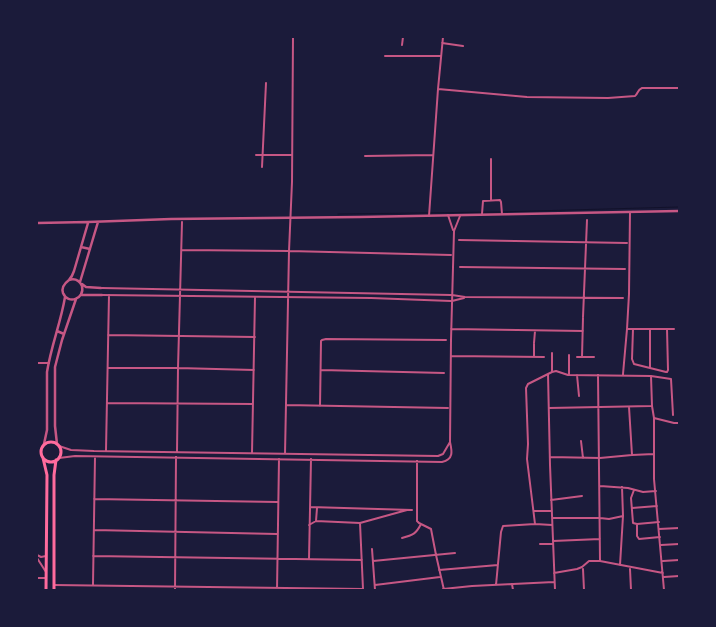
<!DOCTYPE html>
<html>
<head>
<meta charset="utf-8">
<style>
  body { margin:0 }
  #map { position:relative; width:716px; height:627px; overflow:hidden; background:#1b1b3a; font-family:"Source Sans 3",sans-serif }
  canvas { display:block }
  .frame { position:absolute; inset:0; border:38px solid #1b1b3a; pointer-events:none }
</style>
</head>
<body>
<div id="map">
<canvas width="716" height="627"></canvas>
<div class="frame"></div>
</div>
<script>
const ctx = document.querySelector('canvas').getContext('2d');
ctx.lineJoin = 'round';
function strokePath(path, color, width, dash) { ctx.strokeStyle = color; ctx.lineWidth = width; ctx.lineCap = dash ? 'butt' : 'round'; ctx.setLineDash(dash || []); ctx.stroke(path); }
const stream = new Path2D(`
  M338 214 497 212 679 207`);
const minor = new Path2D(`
  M442 43 463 46
  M402 45 403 37
  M385 56H441
  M438 89 527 97 608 98 635 96C638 94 637 90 642 88H679
  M256 155H292
  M365 156 433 155
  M491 159V200
  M262 167 266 83
  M482 214 483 201 500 200 501 202 502 214
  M448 215 453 230
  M429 216 438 89 443 37
  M459 240 627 243
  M182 250 289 251 451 255
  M460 267 625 269
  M102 288 451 295
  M102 295 371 298 451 301
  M452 295 465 297 623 298
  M452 301 464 298
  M583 317 587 220
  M451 329 583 331
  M627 329H674
  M633 329 632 359 634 364 666 372H667L668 370 667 329
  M650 330V368
  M108 335 255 337
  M534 343 535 331
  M569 355V375
  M451 356 544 357
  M534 357V344
  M577 357H594
  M582 357 583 318
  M37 363H49
  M108 368H178L254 370
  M321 370 444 373
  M552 372V353
  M548 374 550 465 555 590
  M623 374 627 329 629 294 630 212
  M577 375 579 396
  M598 375 600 561
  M651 376 652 406 654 418V479L664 590
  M107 403 253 404
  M286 405 448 408
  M320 406 321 341 322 340 326 339 446 340
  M549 408 651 406
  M654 418 674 423H679
  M581 441 583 458
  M59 446 71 450 94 451 438 456 443 454 450 442
  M106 450 109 295
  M177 452 178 368 182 222
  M252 453 255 297
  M285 454 289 251 292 182 293 37
  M632 455 654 454
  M550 457 600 458 632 455 629 407
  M59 458 75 456 442 462C454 459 452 451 450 442L451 340 454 231 460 216
  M417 461V521L419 523 431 529 436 555 444 590
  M600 486 628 488 643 492 656 491
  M634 490 631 498 633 523 637 524 659 522
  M94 499 277 502
  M551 500 582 496
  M310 507 412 510
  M632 508 657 506
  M534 511H552
  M552 518H600L609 519 623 516
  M316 521 360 523
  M535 524 527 459 528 444 526 388 528 384 552 372 556 371 568 375 651 376 671 379 673 415
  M637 524V536L639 539 660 537
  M309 525 316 521 317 508
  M659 529 679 528
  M94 530 277 534
  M402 538C413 535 416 534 421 524
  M553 541 600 539
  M540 544H552
  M661 545 679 544
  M372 549 375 590
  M37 555 41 557 46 556
  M93 556 362 560
  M37 558 46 572
  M309 559 311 459
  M373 561 455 553
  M663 561 679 560
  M620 565 623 516 622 487
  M583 569 584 590
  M630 569 631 590
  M439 570 498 565
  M554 573 577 569 582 567 589 561H600L663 573
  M664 577 679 576
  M37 578H46
  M93 584 95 457
  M512 584 513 590
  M54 585 363 589
  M375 585 440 577
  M496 585 501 532 503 526 535 524 552 525
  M363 589 360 523 407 510
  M443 589 472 586 554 582
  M175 590 176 457
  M277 590 279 459`);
const tertiary = new Path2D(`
  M37 223 88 222 171 219 360 217 679 211
  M81 247 90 249
  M69 280C75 278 79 280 82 286 85 299 68 305 63 293 61 287 65 283 69 280 71 278 73 274 74 271L88 223
  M80 282 98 222
  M82 284 86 287 101 288
  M82 295H102
  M57 331 64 334
  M44 444 47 430V372C51 346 61 322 65 297
  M57 444 55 426V367L62 340 76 299`);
const primary = new Path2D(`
  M41 452a10 10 0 1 1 20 0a10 10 0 1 1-20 0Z
  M43 458 47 475 46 590
  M54 590V475L56 460`);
strokePath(stream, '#12122b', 1);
strokePath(minor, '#c65784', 2);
strokePath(tertiary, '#c65784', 2.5);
strokePath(primary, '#ff6b9d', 3);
</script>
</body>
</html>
